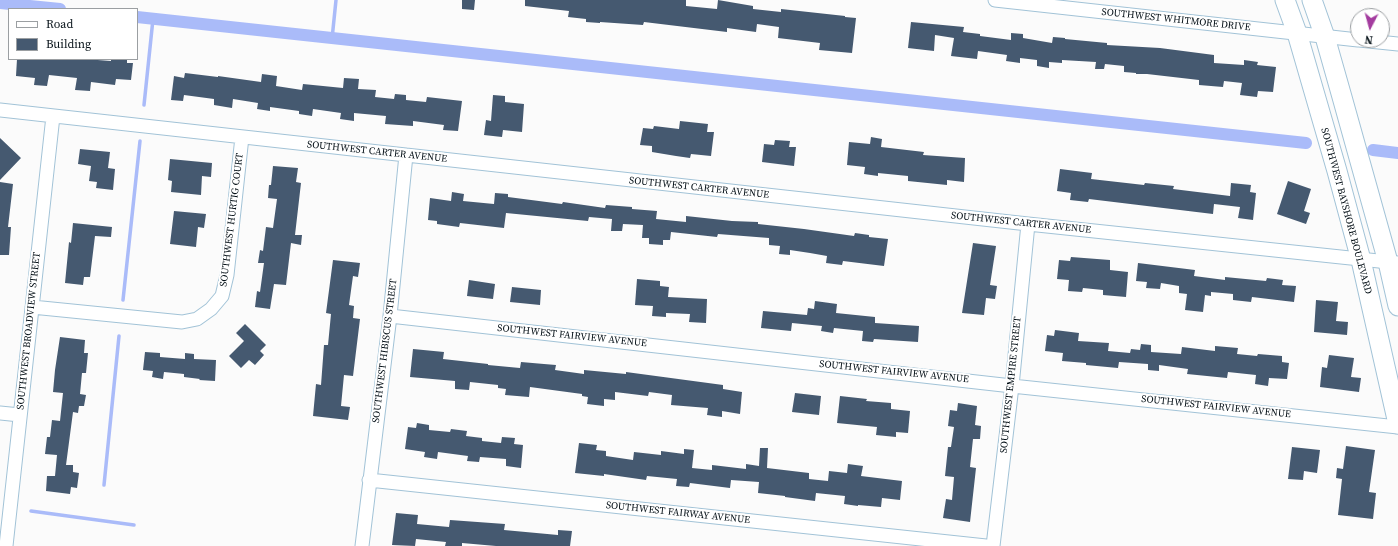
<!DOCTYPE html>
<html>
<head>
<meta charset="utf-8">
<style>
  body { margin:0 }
  #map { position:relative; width:1398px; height:546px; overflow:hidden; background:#fbfbfb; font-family:"Source Serif 4",serif }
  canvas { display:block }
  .legend { position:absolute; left:8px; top:8px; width:130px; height:52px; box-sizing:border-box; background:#fff; border:1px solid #9b9fa2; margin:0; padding:5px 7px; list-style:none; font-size:12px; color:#040f16 }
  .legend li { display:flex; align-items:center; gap:8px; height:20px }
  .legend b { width:20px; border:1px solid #9b9fa2 }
  .north { position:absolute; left:1350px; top:8px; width:40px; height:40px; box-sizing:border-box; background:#fff; border:1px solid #9b9fa2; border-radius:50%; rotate:186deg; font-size:11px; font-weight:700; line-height:16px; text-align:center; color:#040f16 }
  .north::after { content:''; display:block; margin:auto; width:14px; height:18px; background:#a43c9f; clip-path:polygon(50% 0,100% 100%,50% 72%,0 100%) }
</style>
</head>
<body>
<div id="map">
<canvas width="1398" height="546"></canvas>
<ul class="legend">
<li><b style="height:5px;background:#fff"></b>Road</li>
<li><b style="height:11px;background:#455970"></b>Building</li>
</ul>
<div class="north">N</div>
</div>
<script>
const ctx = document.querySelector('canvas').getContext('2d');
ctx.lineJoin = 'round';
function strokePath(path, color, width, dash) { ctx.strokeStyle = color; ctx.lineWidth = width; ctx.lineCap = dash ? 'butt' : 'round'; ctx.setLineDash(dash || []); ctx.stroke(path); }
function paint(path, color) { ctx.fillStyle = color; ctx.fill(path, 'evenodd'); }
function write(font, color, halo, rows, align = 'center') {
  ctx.font = font + ' "Source Serif 4",serif'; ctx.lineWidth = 4; ctx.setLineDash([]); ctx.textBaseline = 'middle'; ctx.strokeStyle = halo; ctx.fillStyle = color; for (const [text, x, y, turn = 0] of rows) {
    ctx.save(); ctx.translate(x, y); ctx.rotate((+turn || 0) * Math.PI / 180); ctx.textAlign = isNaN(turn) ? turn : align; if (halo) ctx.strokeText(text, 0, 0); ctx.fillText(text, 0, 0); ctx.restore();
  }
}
const stream = new Path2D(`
  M332 39 336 0
  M144 105 153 19
  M123 300 140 141
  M104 485 119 336
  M31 511 134 525`);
const canal = new Path2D(`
  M0 3 60 9
  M137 17 1306 143
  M1373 150 1398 153`);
const building = new Path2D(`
  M462 0H475L474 10 462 9Z
  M525 0H686V6L717 9 718 0 753 6V9L781 12V9L845 16V17L856 18 852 53 819 50 820 43 778 38 779 27 757 24 756 32 727 28V32L644 22 643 25 600 22V23L586 22V19L568 17 569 11 525 6Z
  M911 22 964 27 963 32 980 34V36L1011 40V33L1023 34V38L1052 43 1053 37 1065 38V39L1107 43V45L1160 48 1214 55V63L1244 65V60L1258 62 1257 65 1276 67 1273 92 1258 91 1257 97 1240 95 1242 83 1224 81 1223 87 1199 85V80L1147 74H1136V73L1124 72V66L1105 64 1104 69H1095L1096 62 1062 60V63L1049 62V68L1037 66V60L1020 58V63L1006 61 1007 55 978 51 977 59 951 56 954 38 935 35 934 51 908 48Z
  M17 59H84L111 61V59H127V63H133L131 80 116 79 115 85 91 82 90 91 75 90 77 78 49 75 47 86 34 85 35 78 16 76Z
  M185 73 218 77V76L261 82 262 74 277 76 276 86 302 90 303 84 343 88 344 78 359 79 358 89 376 90 375 97 394 99 395 94 406 95V100L426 102 427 97 462 101 458 131 443 130 444 125 413 121V126L385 124 386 116 354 113V121L340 119 341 113 313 109 312 116 299 114V111L270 107V111L257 109 258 103 233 99 232 108 214 105V99L184 95 183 101 171 100 174 76 184 78Z
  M493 95 505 96V102L524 104 522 132 503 130 502 137 484 135 486 120 491 121Z
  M680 121 708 124 707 132H714L711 156 691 154 690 158 676 156 652 152V146L640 145 643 128 653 129 654 126 679 129Z
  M871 137 882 139 881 147 924 152 923 155 965 158 964 182 947 180V185L908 181V176L878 173V176L864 174 865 167 847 165 849 142 870 144Z
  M0 138 21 158 0 180Z
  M775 140 790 141 789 147H796L794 166 762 162 764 144 774 145Z
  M80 149 110 152 108 168 115 169 113 190 96 188 97 182 89 181 91 166 78 164Z
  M170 159 212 163 211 177 202 176 201 195 171 192 172 181 168 180Z
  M273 166 298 168 296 182 301 183 295 235H302L301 245 291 243 286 285 274 284 270 309 255 307 257 291 260 292 264 263H258L260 250 263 251 266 227 273 228 277 199 268 198 269 185H271Z
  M1060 169 1092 173 1091 179 1144 185 1145 183 1174 186 1173 189 1230 196 1231 183 1251 185 1250 192 1256 193 1253 220 1238 218 1240 207 1214 204 1213 214 1089 199 1088 202 1070 200 1071 193 1057 191Z
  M1288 181 1311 189 1304 211 1310 213 1306 224 1277 214Z
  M0 182 13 184 8 227H11L9 255H0Z
  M452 192 464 194 463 201 494 204 495 193 508 194V197L562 204 563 202 605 208 606 205 632 207V209L657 211 656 219 686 222V216L732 221 758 222V224L804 229 854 236 855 233 869 235V237L888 239 884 266 843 261 842 265 826 263 827 256 810 253 790 250V255L779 254 780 246 769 245V238L718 234 717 237 671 232 670 240H663V245L649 244V238H642L643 225 623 224 622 231H611L612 219 589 217 588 221 506 213 504 228 460 223 459 227 437 224V221L428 220 430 198 451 201Z
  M174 211 206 214 204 228 198 227 196 247 170 244Z
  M73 223 112 227 111 237 95 236 90 277H84L83 285 65 283 69 242 71 243Z
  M973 243 996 246 990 285 997 286 995 299 986 298 984 315 962 313Z
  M1071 257 1110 260V270L1128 272 1126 297 1103 295V290L1083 288 1082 292 1068 291 1069 280 1057 279 1059 260 1070 261Z
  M333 260 360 263 358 277 353 276 349 305 354 306 353 318 360 319 353 376 344 375 341 406 350 407 348 420 313 416 316 384 321 385 324 345H328L331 314 326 313Z
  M1138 263 1195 270 1194 276 1225 280V277L1266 281 1267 278 1283 280 1282 285 1296 286 1294 302 1252 297 1251 302 1233 300V294L1211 292V296L1205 295 1203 312 1185 310 1187 294 1179 293V286L1161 283 1160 289 1146 288 1147 282 1136 281Z
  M637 279 660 281V286L669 287 668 297 707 299 706 323 689 322 690 314 666 313V317L652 316 653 306 635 305Z
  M469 280 495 284 493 299 467 296Z
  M512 287 541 290 540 305 510 302Z
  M1316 300 1338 302 1336 321 1348 322 1347 335 1314 332Z
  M815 301 837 304 836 313 875 317V323L919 326 918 342 874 339 873 342 862 341 863 331 834 328 833 333 821 331 822 326 792 323 791 331 761 328 763 311 807 315 808 308 814 309Z
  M245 324 266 345 260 351 264 355 255 365 249 360 241 368 229 356 244 341 236 333Z
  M1055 330 1079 333 1078 341 1109 343 1108 351 1130 353 1131 349 1140 350 1141 344 1151 345V352L1181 354 1182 347 1215 351V346L1238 348 1237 354 1257 356 1258 354 1282 356V362L1289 363 1287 379 1269 378 1268 386 1255 384 1256 375 1228 372 1227 378 1187 374 1188 369 1159 365V371L1148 370V364L1119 362 1118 368 1086 365V363L1062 361 1063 353 1045 351 1047 335 1054 336Z
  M60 337 85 340 84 353H88L86 373H82L80 394 86 395 84 406H79L78 413 73 412 66 465H73V472L79 473 77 488 71 487 70 494 46 491 47 476H55L57 455 45 454 47 437H50L52 420 60 421 63 393 53 392 55 370Z
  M413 349 444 352 443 359 488 364V365L520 368 521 362 544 364 556 365 555 370 584 374V370L626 374V372L723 385V389L742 392 740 414 722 411V417L707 415 708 408 671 405 672 395 649 392 648 396 615 392V400L604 399V406L587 404 588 397 582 396V394L530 387 529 397 505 395 506 389 498 388V385L470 382 469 390 455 389V381L410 377Z
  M145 352 160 353V357L185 359V353L194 354V359L216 360 215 381 199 380 200 379 184 377V374L164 372 163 379 152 377 153 371 143 370Z
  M1329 355 1354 358 1351 377 1361 378 1359 392 1320 387 1322 367 1327 368Z
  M795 393 821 396 819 415 792 412Z
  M840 396 867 399 866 401 891 403V409L910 411 908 433 896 432V437L876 435 877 427 837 423Z
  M958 403 977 406 975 425 981 426 980 439H973L970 467 976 468 970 522 943 518 946 499 952 500 954 477 945 476 948 447H951L954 427 948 426 950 410 957 411Z
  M417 423 429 425V430L450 432 451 429 467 431 466 436 482 438V441L501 443 502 437 515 438 514 444 523 445 521 468 506 466V459L480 457 479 462 467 461 468 456 438 452 437 459 424 457 425 452 405 449 408 427 416 428Z
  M579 443 597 445 596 450 606 451V456L633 460 634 452 661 455V451L684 454V449L694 450 692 468 712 470V465L746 469V464L759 466 760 448H768L767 468 809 473V479L828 481 829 471 847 473 848 464 863 466 861 476 902 481 900 500 882 498 881 507 858 505V506L844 504 845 496 816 493 815 501 785 497V496L758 493 759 482 731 480 730 488 690 483 689 487 676 486 677 479 647 476 646 480 604 474V476L575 473Z
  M1346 446 1375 450 1369 492 1376 493 1373 519 1338 515 1342 479 1336 478 1337 468 1343 469Z
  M1292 447 1320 450 1317 473 1304 471 1303 480 1288 479Z
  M396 513 418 515 417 524 449 527 450 520 505 524 504 530 558 535V530L572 531 570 546H496L462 543V546H445L446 542 416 539 415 546 392 545Z`);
const street = new Path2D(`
  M995 0 1358 40
  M1359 40 1398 44
  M0 110 1028 224 1398 263
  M32 307 182 322 197 319 211 309 222 296 227 275 242 137
  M390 316 1012 386 1398 427
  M0 413 20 415
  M369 480 986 546
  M6 546 53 116
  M362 546 390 316 406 155
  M993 546 1012 386 1028 224`);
const secondary = new Path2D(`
  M1285 0 1297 33 1337 171 1361 260 1398 424
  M1312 0 1325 37 1342 97 1388 262 1398 306`);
const streetNames = [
  ["SOUTHWEST WHITMORE DRIVE",1176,20,6],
  ["SOUTHWEST CARTER AVENUE",377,152,6],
  ["SOUTHWEST CARTER AVENUE",699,188,6],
  ["SOUTHWEST BAYSHORE BOULEVARD",1346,211,75],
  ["SOUTHWEST HURTIG COURT",232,220,-83],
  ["SOUTHWEST CARTER AVENUE",1021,223,6],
  ["SOUTHWEST BROADVIEW STREET",29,331,-84],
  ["SOUTHWEST FAIRVIEW AVENUE",572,336,6],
  ["SOUTHWEST HIBISCUS STREET",385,351,-83],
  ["SOUTHWEST FAIRVIEW AVENUE",894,372,6],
  ["SOUTHWEST EMPIRE STREET",1011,385,-84],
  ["SOUTHWEST FAIRVIEW AVENUE",1216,407,6],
  ["SOUTHWEST FAIRWAY AVENUE",678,513,6]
];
strokePath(stream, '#aabbf9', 3.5);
strokePath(canal, '#aabbf9', 12);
paint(building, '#455970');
strokePath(street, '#a2c3d7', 15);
strokePath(secondary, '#a2c3d7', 21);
strokePath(street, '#fff', 13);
strokePath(secondary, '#fff', 19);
write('10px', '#040f16', '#fff', streetNames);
</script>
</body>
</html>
